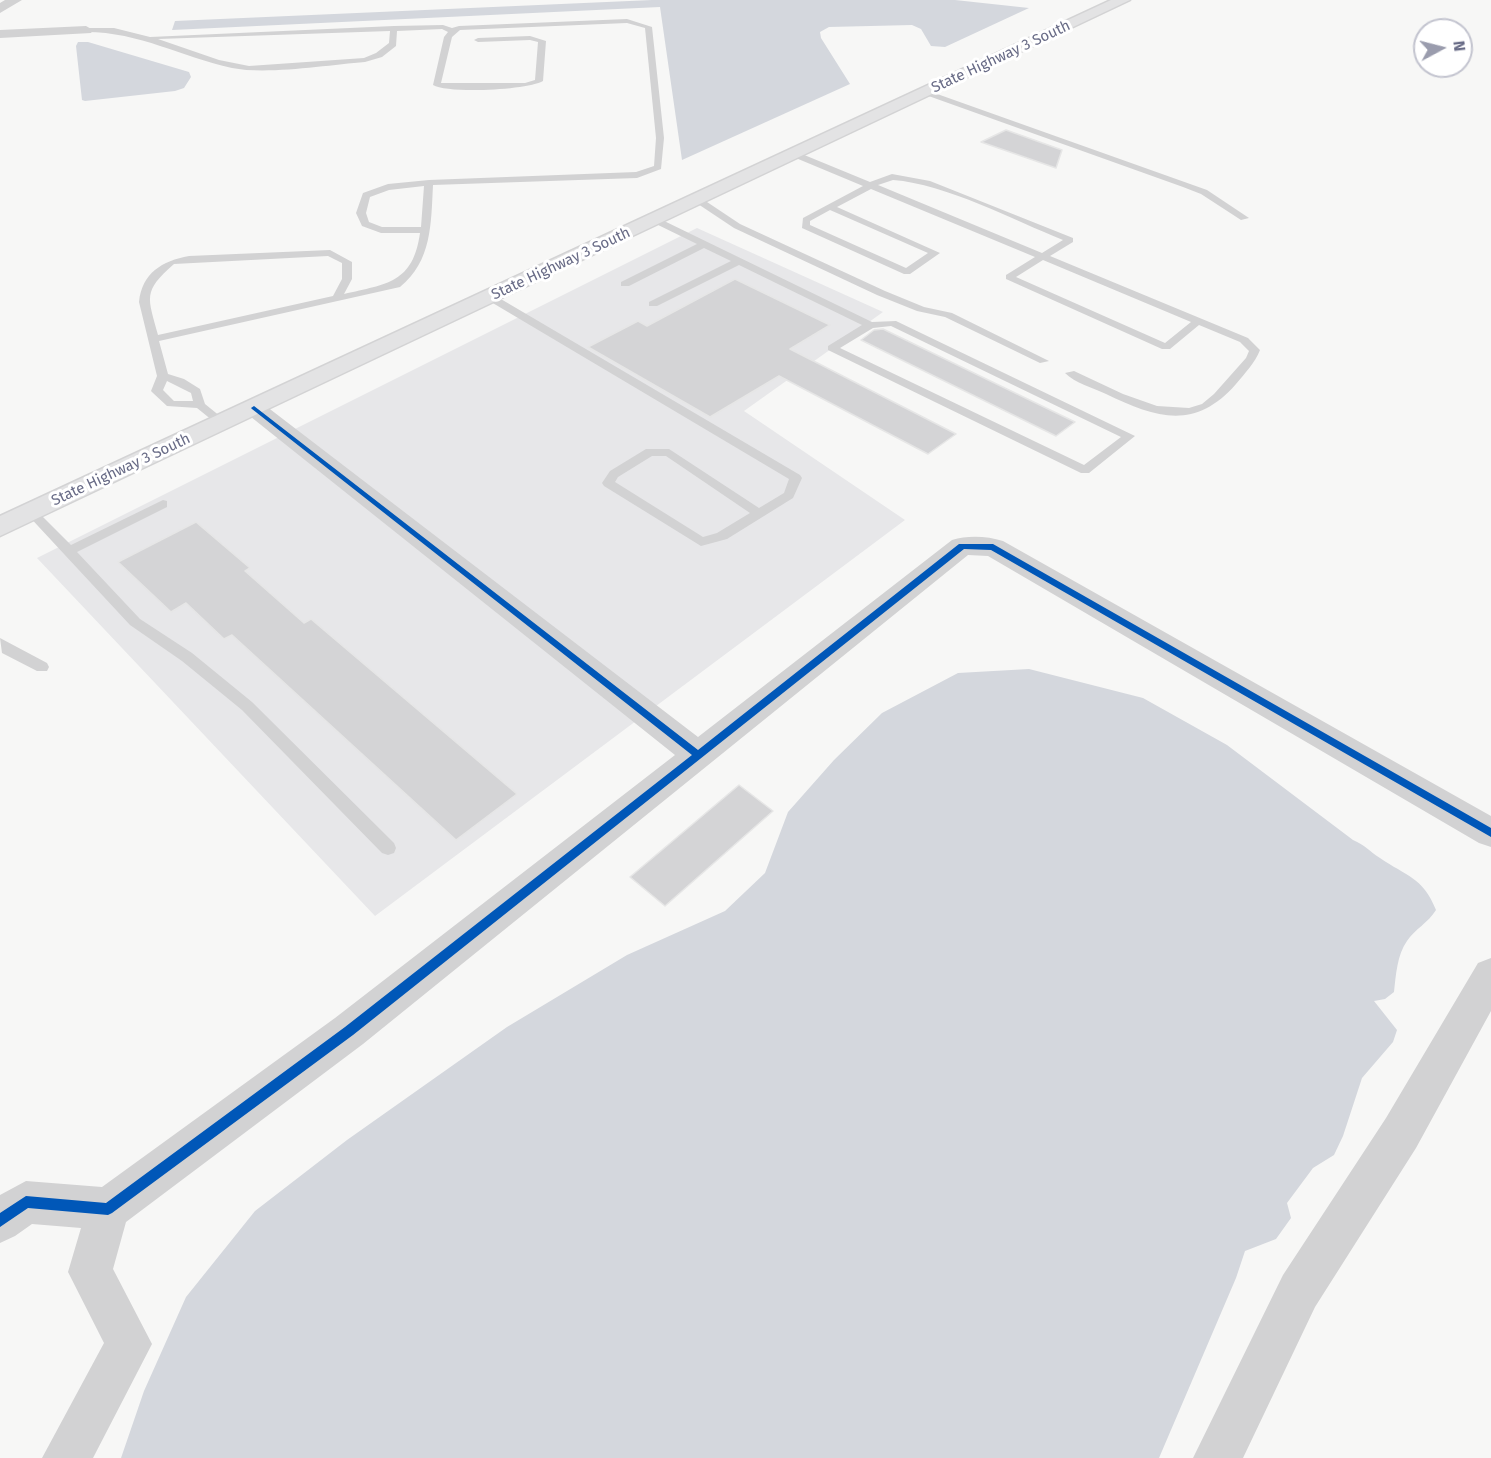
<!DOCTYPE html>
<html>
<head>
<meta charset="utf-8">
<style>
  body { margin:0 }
  #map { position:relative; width:1491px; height:1458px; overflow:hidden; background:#f7f7f6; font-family:"Fira Sans",sans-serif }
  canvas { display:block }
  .north { position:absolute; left:1413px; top:18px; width:60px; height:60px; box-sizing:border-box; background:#fff; border:2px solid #c3c4cf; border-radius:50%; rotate:83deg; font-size:16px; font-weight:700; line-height:24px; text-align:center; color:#686b86 }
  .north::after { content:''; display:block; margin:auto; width:21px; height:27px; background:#9a9cad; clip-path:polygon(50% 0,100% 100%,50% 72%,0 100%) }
</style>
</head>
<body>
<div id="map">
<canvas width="1491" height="1458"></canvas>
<div class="north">N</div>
</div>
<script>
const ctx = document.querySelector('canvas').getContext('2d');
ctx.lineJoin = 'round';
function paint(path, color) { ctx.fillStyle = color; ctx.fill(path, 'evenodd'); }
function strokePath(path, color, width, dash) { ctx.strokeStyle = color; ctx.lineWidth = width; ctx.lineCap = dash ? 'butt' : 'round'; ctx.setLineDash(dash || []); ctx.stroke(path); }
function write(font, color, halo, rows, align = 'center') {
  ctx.font = font + ' "Fira Sans",sans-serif'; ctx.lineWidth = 6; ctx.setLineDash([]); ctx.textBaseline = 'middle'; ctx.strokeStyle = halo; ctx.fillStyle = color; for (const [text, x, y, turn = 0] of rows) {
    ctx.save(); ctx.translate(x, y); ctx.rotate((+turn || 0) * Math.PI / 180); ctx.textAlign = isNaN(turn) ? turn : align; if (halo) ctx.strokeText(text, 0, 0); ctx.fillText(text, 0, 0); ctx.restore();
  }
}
const built = new Path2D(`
  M697 228 883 312 744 411 905 520 375 916 37 558Z`);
const water = new Path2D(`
  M652 0H955L1029 8 945 47 931 46 921 29 912 25 829 27 820 32 821 38 850 84 682 160 660 7 172 30 175 21Z
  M78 42H88L189 72 191 77 184 88 175 91 85 101 82 100 76 46Z
  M1029 669 1143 698 1227 745 1353 840C1365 845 1369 851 1380 858 1406 876 1423 877 1436 910 1428 923 1415 929 1407 941 1397 955 1396 975 1394 992L1385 999 1374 1001 1397 1030 1393 1042 1362 1078 1343 1136 1334 1155 1313 1168 1287 1203 1291 1218 1276 1239 1245 1251 1236 1278 1159 1458H121L144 1391 186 1297 255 1211 347 1140 507 1027 627 955 725 911 765 873 788 812 834 760 882 713 958 673Z`);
const building = new Path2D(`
  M1006 130 1062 150 1056 168 981 142Z
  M735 279 830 325 790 349 956 434 928 454 779 376 710 417 588 347 638 321 647 326Z
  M883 329 1075 422 1056 436 861 340 874 330Z
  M196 522 250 568 245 571 304 623 311 619 517 794 456 840 232 635 224 639 186 603 171 612 118 562Z
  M739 785 773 811 665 906 630 877Z`);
const service = new Path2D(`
  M627 19 652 27 664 138 661 169 637 178 433 185C431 224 432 261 400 287L159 341 168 374 184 379 200 389 205 404 226 421V425H218L197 408 167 406 153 393 151 391 157 376 139 302C142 273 162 261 189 256L330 250 352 262V279L344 294C387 284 413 283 420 233H381L362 226 356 213 363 193 388 184 429 180 636 172 654 166 656 138 645 28 627 23 460 30 452 37 441 83H525L535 80 538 42 530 40 478 42 474 40 478 38 530 36 546 41 543 81C528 90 448 94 433 85L444 37 448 32 442 29 397 31 396 46 382 57 365 62C328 65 267 75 232 68 181 57 140 32 86 32L83 28H114L150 37 394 26 443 25 452 28 459 26ZM390 31 389 43 376 53 364 58 249 66 219 60 158 39ZM424 186 421 227H382L369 222 366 213 370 197 389 190ZM328 256 342 263V279L333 296 158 335C148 297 142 292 174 264ZM167 381 191 393 193 401H174L163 390Z
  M926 90 1207 190 1249 218 1241 220 1201 194 1183 187 923 94 922 92Z
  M791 152H797L870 182 892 174 930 181 1073 238V242L1050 256 1248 338 1260 350C1255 363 1245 373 1236 384 1195 431 1156 418 1106 394 1093 388 1075 383 1065 373L1074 371 1123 394 1157 406 1189 408 1202 404 1214 394 1246 358 1249 351 1240 342 1199 325 1170 349H1162L1006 279V275L1035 257 871 189 837 207 940 253 910 274H904L802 228 803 218 863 186 791 156ZM893 180C946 184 1013 220 1063 240L1042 253 878 185ZM830 210 928 253 906 268 810 225V221ZM1043 260 1191 322 1165 343 1016 277Z
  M695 198H701L740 224 885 291 924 307 952 313 1049 361 1040 363 945 317 917 311 877 295 734 228 695 202Z
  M652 218H658L872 322 896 321 1135 436 1089 473H1081L828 350V346L862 325 739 265 657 306H649V302L731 261 704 248 629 286H621V282L697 244 652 222ZM891 326 1121 437 1084 465 840 348 873 328Z
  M486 295H494L800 475 802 478 793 498 727 539 701 546 604 486 602 483 610 471 646 449H669L759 508 784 493 789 479 486 299ZM652 456H666L750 513 717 533 703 537 615 482 618 477Z
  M163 500 167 501V507L77 552 140 619 192 653 252 702 394 843 396 848 394 853 388 855 382 853 242 710 182 661 130 625 25 512 31 508 35 509 71 545Z
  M0 638 47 663 49 667 47 671H37L2 653Z`);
const minor = new Path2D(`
  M5 0H22L0 13V3Z
  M86 26 93 30 91 33 0 38V30Z
  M254 401 262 403 698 737 952 540C968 535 987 536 1003 541L1491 816V847L1479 843 988 556 968 555 363 1044 126 1222 113 1269 152 1344 93 1458H42L104 1343 68 1272 81 1228 32 1224 15 1236 0 1243V1195L26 1181 102 1187 335 1018 675 755 246 413 242 408 246 403Z
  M1491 958V1011L1416 1148 1315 1307 1243 1458H1193L1283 1275 1386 1118 1478 963Z`);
const primary = new Path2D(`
  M1111 0H1130L0 536V516Z`);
const cycleway = new Path2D(`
  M254 406 698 750 959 544H993L1491 828V837L991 550 964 549 353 1035 112 1213 108 1215 28 1208 0 1227V1213L26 1196 106 1203 345 1027 692 755 252 409 251 408Z`);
const farStreetnames = [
  ["State Highway 3 South",1001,57,-25],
  ["State Highway 3 South",561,264,-25],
  ["State Highway 3 South",121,470,-25]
];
paint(built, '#e7e7e9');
paint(water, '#d4d7dd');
paint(building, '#d4d4d6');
strokePath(building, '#e6e6e6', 1.5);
strokePath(primary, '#d3d3d4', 3);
paint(service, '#d2d2d3');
paint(minor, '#d2d2d3');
paint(primary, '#e3e3e4');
paint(cycleway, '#0057b8');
write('15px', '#686b86', '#fff', farStreetnames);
</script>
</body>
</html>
